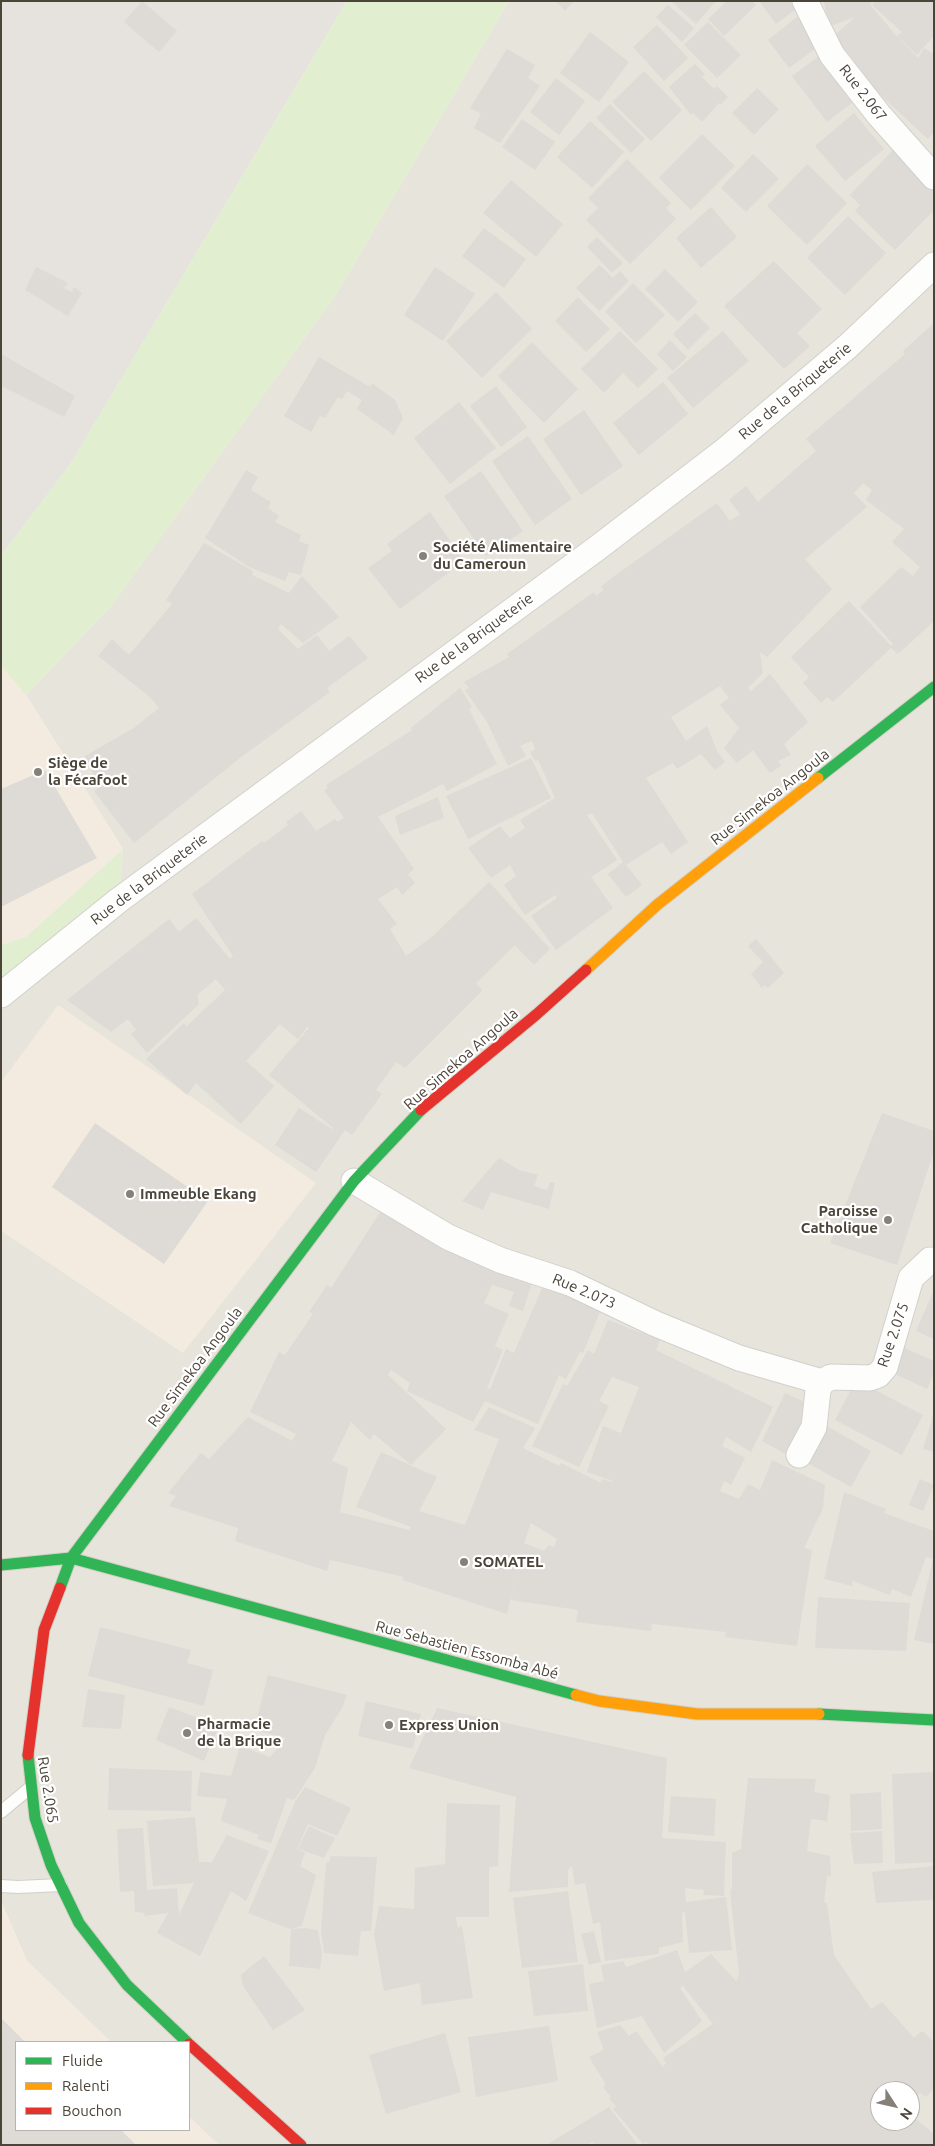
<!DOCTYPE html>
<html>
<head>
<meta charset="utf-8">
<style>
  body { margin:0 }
  #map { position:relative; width:935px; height:2146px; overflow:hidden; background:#f4f2ee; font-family:Ubuntu,sans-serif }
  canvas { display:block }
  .frame { position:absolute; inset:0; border:2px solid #4b4439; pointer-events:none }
  .legend { position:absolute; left:15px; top:2041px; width:175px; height:90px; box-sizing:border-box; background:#fff; border:1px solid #b7b4b0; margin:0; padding:6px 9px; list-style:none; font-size:15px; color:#4b4439 }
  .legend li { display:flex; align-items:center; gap:10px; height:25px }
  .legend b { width:25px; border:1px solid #b7b4b0 }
  .north { position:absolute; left:870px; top:2081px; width:50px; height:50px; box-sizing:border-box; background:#fff; border:1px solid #b7b4b0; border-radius:50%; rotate:125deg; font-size:14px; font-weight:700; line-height:20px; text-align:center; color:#4b4439 }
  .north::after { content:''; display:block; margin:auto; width:18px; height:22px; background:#868178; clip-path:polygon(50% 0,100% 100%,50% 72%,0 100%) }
</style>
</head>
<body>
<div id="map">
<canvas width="935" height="2146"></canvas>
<div class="frame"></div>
<ul class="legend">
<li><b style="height:6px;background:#30b455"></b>Fluide</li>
<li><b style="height:6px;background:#ff9f0a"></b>Ralenti</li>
<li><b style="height:6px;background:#e5322d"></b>Bouchon</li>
</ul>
<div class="north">N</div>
</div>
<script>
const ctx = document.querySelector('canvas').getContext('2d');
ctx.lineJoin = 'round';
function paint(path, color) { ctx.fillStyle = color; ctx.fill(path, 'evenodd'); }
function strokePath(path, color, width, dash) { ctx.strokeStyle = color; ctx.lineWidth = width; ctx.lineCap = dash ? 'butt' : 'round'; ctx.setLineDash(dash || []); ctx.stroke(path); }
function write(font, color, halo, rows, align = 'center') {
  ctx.font = font + ' Ubuntu,sans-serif'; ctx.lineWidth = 4.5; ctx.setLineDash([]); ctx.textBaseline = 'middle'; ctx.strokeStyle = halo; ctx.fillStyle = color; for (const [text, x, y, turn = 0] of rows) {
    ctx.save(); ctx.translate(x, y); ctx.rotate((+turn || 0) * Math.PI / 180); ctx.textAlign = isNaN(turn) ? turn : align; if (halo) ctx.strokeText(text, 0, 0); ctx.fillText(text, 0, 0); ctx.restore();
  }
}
const residential = new Path2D(`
  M509 1H934V2145H219L189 2117V2042H111L27 1961 1 1901V995L119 900 123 849 26 695 111 606 335 296ZM880 2091H910V2121H880Z`);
const commercial = new Path2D(`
  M1 666 26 695 123 849 26 937 1 945Z
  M58 1005 316 1183 183 1353 1 1231V1082Z
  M1 1901 27 1961 111 2042H16V2130H189V2117L219 2145H1Z`);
const industrial = new Path2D(`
  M1 1H347L69 466 1 556Z`);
const green = new Path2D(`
  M347 1H509L335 296 111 606 26 695 1 666V556L69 466Z
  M123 849 119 900 1 995V945L26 937Z`);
const building = new Path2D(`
  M142 1 177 31 159 52 124 22Z
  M556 1H574L565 11Z
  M671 1H716L696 24Z
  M727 1H752L756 5 724 36 708 19Z
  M759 1H803L804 3 776 24Z
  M823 1H870L872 7 894 33 918 58 924 48 934 54V132L928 139 877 92 875 94 851 66 855 62 834 36 855 17 831 26Z
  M875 1H934V36L917 55 897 36 902 32 872 5Z
  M668 5 694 28 682 42 656 17Z
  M797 17 819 46 789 68 768 40Z
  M708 22 741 55 717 78 684 45Z
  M657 25 688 58 664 81 633 47Z
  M590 32 629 62 599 102 560 73Z
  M507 49 535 65 528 78 540 86 500 143 474 128 481 114 470 108Z
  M822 54 857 99 827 122 792 76Z
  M695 64 705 74 702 77 714 89 717 86 728 97 721 104 719 103 702 122 693 113 691 115 669 87Z
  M644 71 682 110 651 141 612 102Z
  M556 78 585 101 559 135 530 112Z
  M757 88 779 109 754 135 732 113Z
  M610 104 645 139 631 153 596 118Z
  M854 113 884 149 845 181 815 146Z
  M522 119 555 142 535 170 502 147Z
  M590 121 624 152 592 188 557 157Z
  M702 134 735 166 691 210 659 178Z
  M894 149 934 189V210L895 250 855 211 860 205 850 195Z
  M753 154 779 179 746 212 721 188Z
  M627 159 671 203 666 208 676 219 630 264 586 220 598 208 588 198Z
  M807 164 847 203 807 245 767 206Z
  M511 180 563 224 536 257 483 213Z
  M711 207 737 237 701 268 676 238Z
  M848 216 886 253 845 295 807 258Z
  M484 228 526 259 504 288 462 256Z
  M597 237 623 263 612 273 587 247Z
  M774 261 822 309 797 333 810 346 784 369 724 306Z
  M599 265 613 278 620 271 629 281 599 311 576 288Z
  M36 267 68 283 64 288 72 292 74 287 82 293 68 316 25 290Z
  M435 267 475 294 443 341 404 315Z
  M665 269 698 302 678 322 645 289Z
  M633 283 665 315 636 343 605 312Z
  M496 292 532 329 482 378 446 341Z
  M578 297 610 329 586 352 555 321Z
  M695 313 710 328 688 350 673 334Z
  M934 323V621L898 654 891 648 833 702 827 697 821 703 803 683 809 677 791 657 849 601 891 646 893 644 860 607 901 567 913 576 920 567 892 542 904 529 866 500 872 490 863 483 854 493 867 507 805 559 832 589 767 657 760 652 763 673 748 688 751 691 770 674 808 722 784 744 791 755 778 761 781 766 770 773 753 750 737 763 724 748 739 728 720 705 729 698 720 686 671 717 686 741 707 726 717 751 725 762 715 770 701 754 677 769 673 763 646 778 688 842 671 854 662 842 626 865 642 885 626 897 608 874 623 862 592 813 587 815 617 860 591 877 613 908 556 950 531 916 557 898 555 895 525 915 504 885 516 876 510 865 491 878 468 848 500 826 510 838 525 828 520 820 555 798 538 760 535 761 530 752 535 749 532 741 520 746 526 756 508 766 487 722 465 690 469 688 464 682 509 657 507 654 594 592 596 596 604 590 601 587 613 577 717 503 730 521 740 514 729 500 746 486 758 502 816 451 806 439 905 354 903 351Z
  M620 331 658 369 638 388 623 373 604 393 581 369Z
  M723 331 749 361 693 408 667 378Z
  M670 340 687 357 673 371 657 354Z
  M532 342 578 389 544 423 498 376Z
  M1 354 75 396 64 417 1 386Z
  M319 357 370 387 372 383 395 400 403 418 394 435 357 409 362 400 347 391 342 399 338 397 325 418 320 416 311 432 284 416Z
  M663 382 688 414 639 455 613 423Z
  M496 386 527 427 501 447 470 406Z
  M459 402 496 448 450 484 414 438Z
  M584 410 623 466 581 495 543 439Z
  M528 436 572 499 535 525 492 461Z
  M246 470 258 477 251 490 271 502 268 508 279 516 275 522 301 535 299 541 309 545 301 575 289 572 285 581 249 567 205 538Z
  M481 471 523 531 486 556 444 496Z
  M430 512 464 561 400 609 368 568 392 551 387 544Z
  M204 543 253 571 252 575 289 593 302 576 339 617 303 643 281 624 278 629 298 649 317 635 329 651 349 636 368 658 327 688 330 692 240 758 134 843 94 791 99 788 85 756 134 728 159 708 150 697 98 656 112 639 129 655 172 604 166 600Z
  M460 688 472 707 469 709 497 764 447 791 443 784 378 817 414 869 408 874 415 883 402 895 397 887 378 899 397 924 390 929 406 956 433 936 489 882 550 949 534 965 515 945 476 983 482 990 477 996 405 1068 396 1062 376 1090 382 1094 352 1135 345 1130 316 1172 275 1145 299 1108 332 1129 333 1128 269 1075 309 1028 307 1027 298 1039 280 1024 246 1061 274 1086 241 1124 196 1083 187 1095 146 1059 184 1023 187 1026 225 990 216 979 197 995 199 1004 147 1053 131 1034 136 1030 128 1019 111 1032 67 1000 169 919 179 932 196 918 230 959 233 956 192 894 262 841 264 843 288 825 286 822 301 811 316 831 335 819 337 822 344 818 324 790 328 788 326 785 412 730 411 728Z
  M531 758 551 798 468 839 446 796Z
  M45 770 97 858 1 907V789Z
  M438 797 444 818 400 835 395 816Z
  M756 939 784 973 768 988 764 985 762 988 751 974 763 962 748 946Z
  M882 1113 934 1131V1151L897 1265 830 1243Z
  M95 1123 208 1201 164 1264 52 1187Z
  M499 1158 519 1170 538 1175 534 1186 547 1190 550 1182 555 1183 549 1209 491 1192 483 1210 462 1201Z
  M381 1211 533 1279 523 1311 509 1306 514 1292 492 1285 484 1303 509 1314 495 1346 503 1350 487 1388 490 1389 506 1349 514 1353 545 1281 602 1307 583 1353 580 1352 566 1379 559 1375 538 1424 485 1401 473 1422 407 1391 410 1383 391 1370 388 1375 446 1429 411 1465 374 1434 370 1440 351 1422 332 1461 348 1468 340 1512 409 1530 411 1527 356 1507 381 1452 437 1477 419 1511 465 1525 499 1439 474 1430 489 1407 535 1428 523 1448 559 1466 561 1463 601 1483 602 1479 612 1482 613 1481 587 1472 603 1426 621 1433 639 1387 612 1377 599 1401 609 1406 579 1467 532 1446 563 1384 567 1386 588 1350 594 1354 608 1320 660 1340 656 1350 773 1407 751 1452 726 1437 722 1446 745 1458 731 1485 724 1481 720 1491 739 1499 748 1484 760 1490 772 1460 825 1485 823 1508 804 1548 812 1550 797 1646 725 1637 726 1632 652 1624 651 1631 576 1622 578 1610 511 1600 516 1577 507 1614 402 1580 404 1577 330 1560 327 1571 235 1541 238 1528 169 1506 176 1496 168 1493 201 1453 209 1459 248 1417 292 1441 296 1434 250 1412 279 1352 285 1355 313 1314 309 1312 327 1285 331 1288ZM531 1523 557 1539 554 1547 548 1545 544 1551 524 1543Z
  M934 1290V1339L916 1331Z
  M898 1345 934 1361V1374L927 1389 888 1371Z
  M856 1380 923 1415 902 1455 835 1420Z
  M785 1393 816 1407 791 1457 762 1441Z
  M934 1412V1452L923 1449Z
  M825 1425 871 1451 851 1487 804 1461Z
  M920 1479 934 1485 923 1511 909 1505Z
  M844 1492 886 1509 884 1513 934 1531V1644L914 1640 933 1559 926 1557 911 1597 892 1589 890 1595 853 1581 852 1586 824 1579Z
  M818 1597 910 1603 906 1651 815 1648Z
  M100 1627 191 1650 187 1663 213 1670 204 1706 88 1676Z
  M268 1675 347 1695 342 1708 325 1735 315 1768 294 1800 287 1798 271 1843 257 1839 259 1835 221 1821 227 1799 197 1796 200 1772 231 1776 240 1746 270 1757 286 1738 254 1730Z
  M88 1689 125 1695 121 1729 82 1727Z
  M366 1701 421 1714 413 1749 358 1736Z
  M169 1707 219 1726 204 1761 156 1740Z
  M437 1708 667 1758 662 1838 726 1842 724 1896 703 1895 704 1890 685 1888 686 1902 726 1897 732 1950 689 1953 685 1912 682 1913 683 1942 659 1948V1954L605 1961 600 1922 593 1924 585 1883 575 1885 572 1866 568 1870V1887L509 1892 516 1797 409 1768Z
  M109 1768 192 1771 191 1811 108 1810Z
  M934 1772V1862L895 1864 892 1774Z
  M748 1778 816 1779 814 1792 830 1795 827 1821 811 1819 807 1851 830 1856 831 1876H827L824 1902 827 1903 834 1955 871 2009 882 2002 914 2038 922 2031 934 2042V2088L926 2097 920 2093 910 2103V2091H880V2121H904L909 2127 916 2119 934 2134V2145H649L646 2142 643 2144 613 2109 616 2106 609 2099 611 2097 603 2087 606 2085 589 2057 604 2050 597 2032 620 2025 629 2036 636 2031 663 2067 666 2063 663 2058 713 2024 683 1986 680 1988 702 2021 664 2053 642 2016 597 2028 589 1984 604 1981 601 1965 623 1961 626 1967 677 1950 685 1972 711 1954 736 1981 739 1975 730 1891 732 1888V1853L741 1849Z
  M305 1787 351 1808 337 1836 308 1824 297 1849 305 1853 300 1866 316 1875 302 1926 290 1929 248 1913 295 1802Z
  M881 1792 882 1829 851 1831 850 1794Z
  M671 1796 716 1799 714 1836 668 1832Z
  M447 1803 500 1805 498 1866 489 1867V1917H456L458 1928 462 1926 473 1998 422 2005 420 1983 384 1991 374 1935 379 1906 414 1909 415 1868 445 1864Z
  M195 1817 199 1862H212L227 1835 269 1851 246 1901 231 1891 200 1956 157 1933 168 1913 144 1916 145 1913 135 1912 134 1891 120 1892 117 1829 143 1828 147 1890 177 1888 179 1915 194 1883 153 1886 147 1821Z
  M309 1826 335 1838 324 1858 298 1849Z
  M882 1831 883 1863 854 1864 850 1833Z
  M331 1856 377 1857 371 1931H361L358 1956 324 1953 321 1931 326 1863 329 1862Z
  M934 1866V1900L876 1903 872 1872Z
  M568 1891 578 1962 522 1968 513 1898Z
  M304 1928 318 1930 322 1953 320 1969 289 1966 291 1929Z
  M594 1931 601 1962 589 1965 581 1934Z
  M264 1956 305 2010 273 2030 243 1986 241 1975Z
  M583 1964 588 2011 534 2016 528 1971Z
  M1 2018 25 2042H16V2130H121L136 2145H1Z
  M549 2026 558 2081 476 2097 468 2037Z
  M445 2033 461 2092 386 2114 369 2055Z
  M609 2107 638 2145H595L592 2142 587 2145H546Z`);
const lane = new Path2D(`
  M1 1812 31 1787
  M1 1886 18 1887 61 1885`);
const street = new Path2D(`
  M805 1 832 55 879 115 934 177
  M1 995 119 900 596 549 723 452 847 347 934 265
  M354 1181 448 1237 500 1260 570 1283 656 1324 739 1358 822 1382
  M799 1455 814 1427 818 1390 822 1382 831 1377 870 1378 878 1375 885 1367 911 1278 930 1260 934 1261`);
const fast = new Path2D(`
  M818 778 934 687
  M1 1565 71 1558 576 1695
  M60 1588 71 1558 354 1181 421 1110
  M819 1714 934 1720
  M28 1755 35 1818 51 1865 79 1923 127 1985 187 2042`);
const slow = new Path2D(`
  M586 970 657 905 818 778
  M576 1695 599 1701 697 1714H819`);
const jam = new Path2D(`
  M421 1110 537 1014 586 970
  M28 1755 44 1630 60 1588
  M189 2044 301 2145`);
const markers = [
  [423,556,5,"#868178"],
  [38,772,5,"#868178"],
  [130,1194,5,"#868178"],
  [888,1220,5,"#868178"],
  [464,1562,5,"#868178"],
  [389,1725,5,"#868178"],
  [187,1733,5,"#868178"]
];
const streetNames = [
  ["Rue 2.067",863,93,52],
  ["Rue de la Briqueterie",795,391,-40],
  ["Rue de la Briqueterie",474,638,-36],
  ["Rue Simekoa Angoula",770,797,-38],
  ["Rue de la Briqueterie",149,879,-37],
  ["Rue Simekoa Angoula",461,1059,-41],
  ["Rue 2.073",584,1291,23],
  ["Rue 2.075",893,1335,-71],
  ["Rue Simekoa Angoula",195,1367,-53],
  ["Rue Sebastien Essomba Abé",467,1650,15],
  ["Rue 2.065",48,1790,81]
];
const poiNames = [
  ["Société Alimentaire",433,547],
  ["du Cameroun",433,564],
  ["Siège de",48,763],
  ["la Fécafoot",48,780],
  ["Immeuble Ekang",140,1194],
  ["Paroisse",878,1211,"right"],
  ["Catholique",878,1228,"right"],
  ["SOMATEL",474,1562],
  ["Pharmacie",197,1724],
  ["de la Brique",197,1741],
  ["Express Union",399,1725]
];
paint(residential, '#e7e4dc');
paint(commercial, '#f3ebdf');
paint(industrial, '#e6e2de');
paint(green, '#e1eecf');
paint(building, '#dedbd6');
strokePath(lane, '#d2d0cb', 14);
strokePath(street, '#d2d0cb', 27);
strokePath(fast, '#d3cfc5', 13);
strokePath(slow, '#d3cfc5', 13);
strokePath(jam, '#d3cfc5', 13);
strokePath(lane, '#fdfdfc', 12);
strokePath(street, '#fdfdfc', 25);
strokePath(fast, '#30b455', 11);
strokePath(slow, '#ff9f0a', 11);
strokePath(jam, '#e5322d', 11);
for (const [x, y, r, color] of markers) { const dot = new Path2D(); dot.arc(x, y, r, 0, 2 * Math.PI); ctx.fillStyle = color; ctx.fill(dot); strokePath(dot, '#fff', 2); }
write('15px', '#4b4439', '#fff', streetNames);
write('bold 15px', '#4b4439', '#fff', poiNames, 'left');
</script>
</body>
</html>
